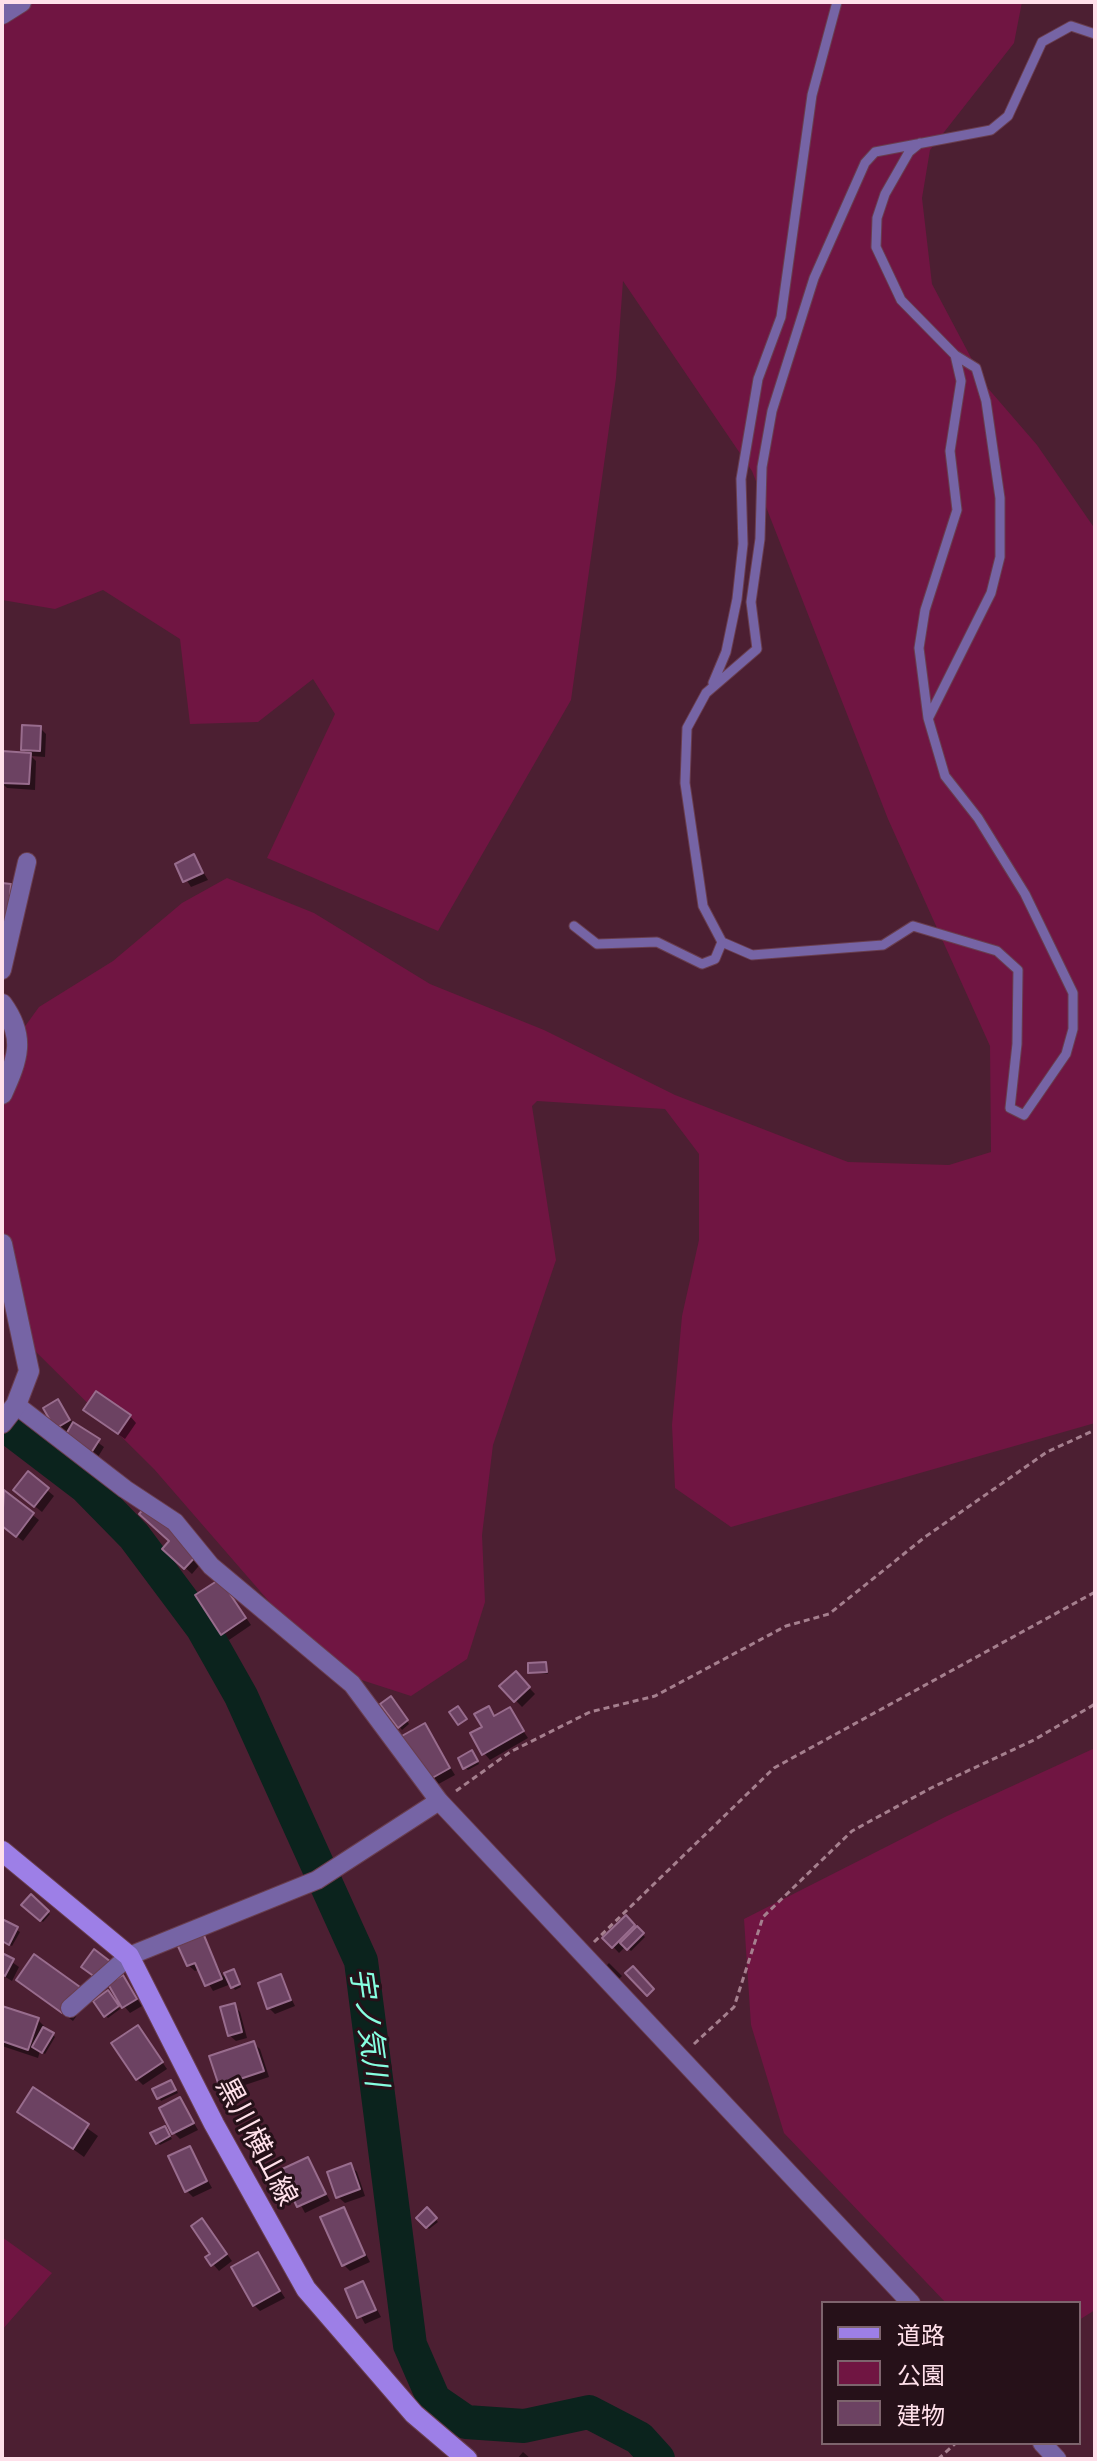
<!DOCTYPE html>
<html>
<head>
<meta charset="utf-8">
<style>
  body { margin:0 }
  #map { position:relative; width:1097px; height:2461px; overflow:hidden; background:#4c1f32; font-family:Rubik,"Noto Sans JP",sans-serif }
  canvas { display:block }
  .frame { position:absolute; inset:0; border:4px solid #ffe0ea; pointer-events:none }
  .legend { position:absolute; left:821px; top:2301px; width:260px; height:144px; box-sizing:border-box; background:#261119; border:2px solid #7d646d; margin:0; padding:10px 14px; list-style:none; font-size:24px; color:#ffe0ea }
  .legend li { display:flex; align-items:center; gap:16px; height:40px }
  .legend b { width:40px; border:2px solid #7d646d }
</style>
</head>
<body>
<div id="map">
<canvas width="1097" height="2461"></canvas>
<div class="frame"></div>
<ul class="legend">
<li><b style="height:10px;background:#9d7fe7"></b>道路</li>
<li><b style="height:22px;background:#701542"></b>公園</li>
<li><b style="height:22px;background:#6c4262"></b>建物</li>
</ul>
</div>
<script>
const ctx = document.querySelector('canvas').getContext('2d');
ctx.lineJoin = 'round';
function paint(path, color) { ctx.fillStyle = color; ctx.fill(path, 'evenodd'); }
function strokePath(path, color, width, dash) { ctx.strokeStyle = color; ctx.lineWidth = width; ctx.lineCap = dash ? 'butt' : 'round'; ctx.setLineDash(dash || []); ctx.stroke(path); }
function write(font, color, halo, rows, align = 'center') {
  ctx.font = font + ' Rubik,"Noto Sans JP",sans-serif'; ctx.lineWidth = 6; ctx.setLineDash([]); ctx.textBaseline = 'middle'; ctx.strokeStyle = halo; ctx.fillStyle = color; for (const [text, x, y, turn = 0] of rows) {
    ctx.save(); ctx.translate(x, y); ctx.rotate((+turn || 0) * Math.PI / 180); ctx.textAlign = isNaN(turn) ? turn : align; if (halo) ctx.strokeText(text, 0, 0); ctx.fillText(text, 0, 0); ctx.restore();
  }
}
const green = new Path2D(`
  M2 2H1022L1014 43 930 150 922 198 932 284 986 386 1037 445 1095 529V1423L731 1527 675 1488 672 1425 682 1316 699 1240V1154L665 1109 537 1101 532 1106 556 1260 493 1445 482 1535 485 1602 467 1659 411 1696 346 1675 273 1606 154 1469 20 1336 2 1291V1058L39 1007 113 961 182 903 227 878 314 913 430 984 544 1030 675 1095 848 1162 949 1165 991 1152 990 1046 888 819 752 471 623 281 616 378 571 700 438 931 267 858 335 714 313 679 258 722 190 724 180 639 103 590 55 609 2 600Z
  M1095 1748V2310L1079 2320V2303H946L784 2133 751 2025 744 1919 947 1816Z
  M2 2237 52 2273 2 2330Z`);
const shadow = new Path2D(`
  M40 728 46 734 45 757 31 756 36 761 35 790 7 788 2 783V753L28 755 23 749Z
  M194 857 208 880 191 887 177 865Z
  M58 1401 74 1425 104 1447 98 1457 73 1442 71 1429 63 1434 57 1428Z
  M85 1410 130 1416 136 1423 125 1439Z
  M28 1474 54 1496 42 1512 22 1496Z
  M5 1493 39 1520 23 1541 2 1525Z
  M165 1549 203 1561 192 1574Z
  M226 1588 251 1625 229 1640 223 1634Z
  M545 1664 548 1674 530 1672Z
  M516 1674 535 1694 522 1707 502 1686Z
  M393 1701 409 1724 402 1730 382 1704Z
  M488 1708 496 1717 509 1710 528 1738 490 1760 484 1753Z
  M424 1725 455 1775 433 1787Z
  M475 1755 479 1764 468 1770 465 1768Z
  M31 1897 50 1914 43 1922 24 1905Z
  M626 1918 645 1937 631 1951 626 1946 619 1953 605 1938Z
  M2 1921 20 1932 12 1946 2 1941Z
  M202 1936 223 1976 233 1972 241 1987 235 1990 231 1984 213 1991 200 1969 195 1971 188 1965Z
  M2 1955 19 1967 12 1981 2 1975Z
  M609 1963 622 1976 617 1981 604 1968Z
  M280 1976 295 2006 275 2014 269 2008Z
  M122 1977 142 2006 130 2013 124 2006Z
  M18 1980 89 1998 73 2021Z
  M110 1995 120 2009 108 2018 105 2015Z
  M234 2006 240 2012 247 2038 236 2041 229 2035Z
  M2 2008 38 2020 55 2037 45 2054 40 2051 38 2058 2 2046Z
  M138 2027 167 2069 143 2085 137 2079Z
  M253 2043 260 2049 269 2077 227 2091 221 2085Z
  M171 2082 178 2093 161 2101 155 2090Z
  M34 2090 98 2136 84 2157 20 2111Z
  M180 2099 198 2130 180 2139 174 2133Z
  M167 2131 172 2139 160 2145 158 2143Z
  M190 2148 212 2188 193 2197 187 2191Z
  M308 2159 330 2201 305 2213 283 2171Z
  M350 2165 357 2172 365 2196 345 2203 338 2197Z
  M343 2209 370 2262 350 2271 344 2265Z
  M427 2210 438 2222 429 2229 418 2218Z
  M202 2220 232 2261 219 2271 213 2264Z
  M257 2254 285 2298 260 2311 254 2305Z
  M363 2283 381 2317 365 2324 347 2290Z
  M523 2452 531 2459H517Z`);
const river = new Path2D(`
  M2 1423 86 1487 134 1536 202 1627 241 1696 361 1961 410 2345 434 2400 466 2422 524 2426 589 2412 639 2438 658 2459`);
const building = new Path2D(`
  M22 725 41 726 40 751 21 750Z
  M2 751 31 753 29 784 2 783Z
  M194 854 203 873 183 882 175 864Z
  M2 883 11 884 7 931H2Z
  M96 1391 131 1415 118 1434 83 1410Z
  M58 1399 70 1420 55 1429 43 1408Z
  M73 1422 100 1439 91 1453 65 1436Z
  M28 1471 49 1488 34 1507 13 1490Z
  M4 1490 34 1513 16 1537 2 1526Z
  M147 1505 199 1553 184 1569 162 1549 169 1541 139 1514Z
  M220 1579 246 1618 221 1635 195 1595Z
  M546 1662 547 1672 528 1673V1663Z
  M516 1671 530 1687 514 1702 499 1686Z
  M391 1696 408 1720 398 1728 380 1704Z
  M458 1706 467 1719 458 1725 449 1712Z
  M489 1706 494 1716 510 1707 524 1731 482 1755 470 1733 482 1727 474 1714Z
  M425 1723 450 1768 425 1782 400 1737Z
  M472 1750 478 1761 463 1769 458 1758Z
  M31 1894 49 1911 40 1921 21 1905Z
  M626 1915 635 1925 612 1948 602 1938Z
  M2 1919 18 1927 9 1945 2 1941Z
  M637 1926 644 1933 627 1950 620 1943Z
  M203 1933 222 1979 205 1986 195 1963 187 1966 177 1944Z
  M94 1949 111 1962 99 1980 81 1967Z
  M2 1953 14 1959 5 1976 2 1974Z
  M34 1954 80 1987 62 2013 16 1980Z
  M633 1966 654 1989 647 1996 625 1973Z
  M234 1969 240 1984 231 1988 224 1973Z
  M281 1974 291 2000 267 2009 258 1983Z
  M123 1975 137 1999 122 2008 108 1984Z
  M108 1990 119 2006 104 2017 93 2001Z
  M235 2003 242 2032 228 2036 220 2007Z
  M2 2006 39 2018 28 2050 2 2041Z
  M138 2025 163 2062 136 2080 111 2043Z
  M43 2027 54 2033 42 2053 32 2047Z
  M254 2041 264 2071 219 2086 209 2056Z
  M171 2080 176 2090 157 2099 152 2089Z
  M33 2087 89 2124 73 2149 17 2112Z
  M180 2097 194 2123 172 2134 159 2108Z
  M165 2126 170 2136 156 2144 150 2133Z
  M190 2146 207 2181 185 2192 168 2156Z
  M308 2157 326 2194 297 2207 280 2170Z
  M351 2163 360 2189 336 2198 327 2172Z
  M344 2207 365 2255 342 2266 320 2217Z
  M427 2207 437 2218 426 2228 416 2218Z
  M202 2218 227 2254 211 2266 205 2257 210 2254 191 2226Z
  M258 2252 280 2291 253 2306 231 2267Z
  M363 2281 376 2310 357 2318 345 2289Z`);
const path = new Path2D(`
  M456 1791 510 1752 590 1712 655 1696 786 1626 829 1614 925 1537 1047 1452 1095 1430
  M594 1942 774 1768 1095 1592
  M694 2044 734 2007 763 1917 852 1831 931 1788 1034 1740 1095 1704
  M938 2459 956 2443`);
const service = new Path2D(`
  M713 683 726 652 737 599 743 544 741 479 758 379 781 317 812 95 837 2
  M929 717 991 593 1000 557V498L986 401 976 368 955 355
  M574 926 597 944 657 942 702 964 715 959 722 942 703 906 685 783 687 728 706 693 757 649 751 602 760 539 762 467 772 411 814 278 865 163 875 152 991 130 1008 116 1042 42 1071 26 1095 34
  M722 942 752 955 883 945 913 926 997 951 1018 970 1017 1044 1010 1108 1024 1115 1066 1054 1073 1029V993L1025 894 978 818 945 776 928 718 919 648 925 610 957 510 950 451 961 381 955 355 901 300 876 247 877 218 885 194 909 152 920 143`);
const minor = new Path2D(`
  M2 970 27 862
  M16 1405 125 1489 175 1522 211 1566 352 1684 439 1801 911 2303
  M70 2008 129 1956 317 1880 439 1801
  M1042 2443 1057 2459`);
const tertiary = new Path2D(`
  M2 14 21 2
  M2 1004C26 1037 18 1059 2 1094
  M2 1244 29 1371 16 1405 2 1423`);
const secondary = new Path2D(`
  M2 1851 129 1956 214 2124 306 2289 414 2414 467 2459`);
const streetNames = [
  ["黒川横山線",256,2142,62]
];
const waterNames = [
  ["宇ノ気川",368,2027,82]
];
paint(green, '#701542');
paint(shadow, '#0007');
strokePath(river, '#0b231d', 34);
paint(building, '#6c4262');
strokePath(building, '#986c8d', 2);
strokePath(service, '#693e4f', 11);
strokePath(minor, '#693e4f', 20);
strokePath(tertiary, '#693e4f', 22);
strokePath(secondary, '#693e4f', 22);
strokePath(path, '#a57f8e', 3, [6, 4]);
strokePath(service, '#7664a5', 9);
strokePath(minor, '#7664a5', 18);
strokePath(tertiary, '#7664a5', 20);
strokePath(secondary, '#9d7fe7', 20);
write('28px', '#ffe0ea', '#261119', streetNames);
write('italic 30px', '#86fee0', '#261119', waterNames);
</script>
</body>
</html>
